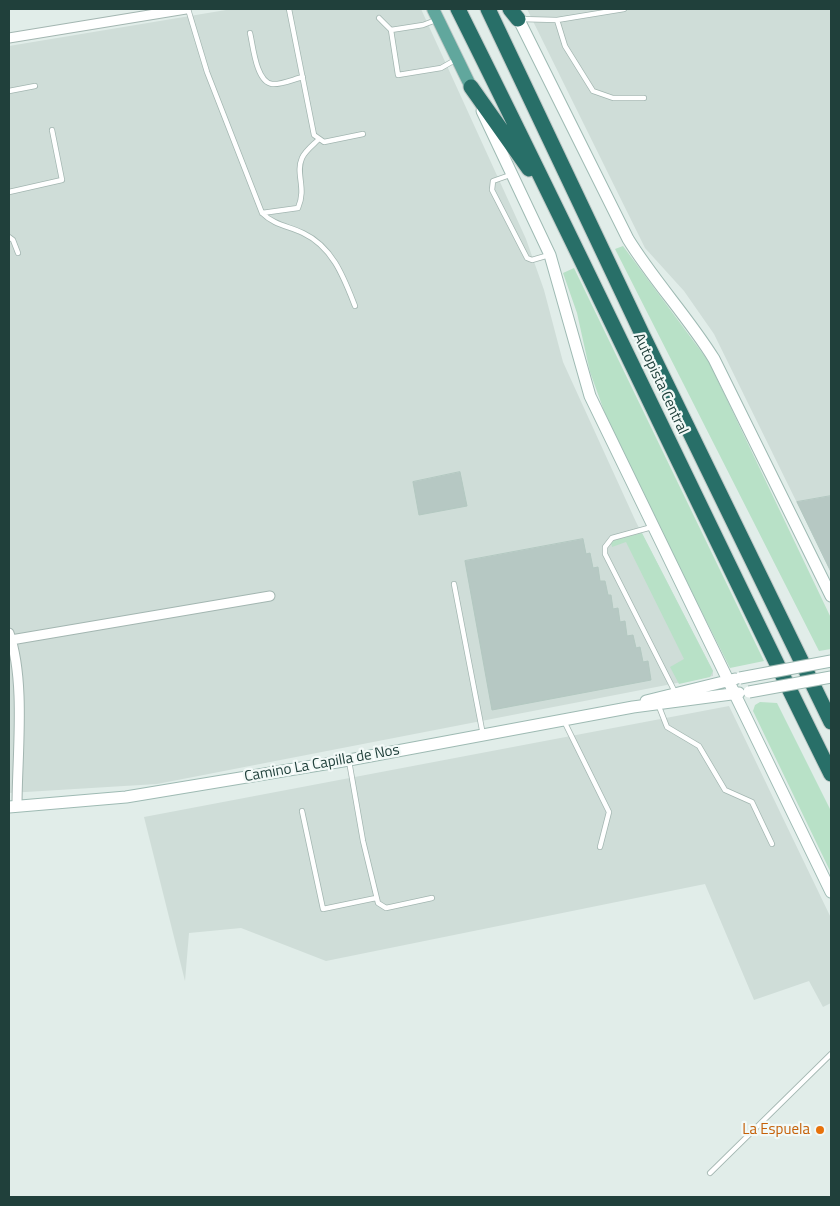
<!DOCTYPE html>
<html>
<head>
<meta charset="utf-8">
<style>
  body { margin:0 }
  #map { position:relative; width:840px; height:1206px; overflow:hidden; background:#e1ede9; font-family:"Titillium Web",sans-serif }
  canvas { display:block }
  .frame { position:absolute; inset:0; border:10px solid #20403b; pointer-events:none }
</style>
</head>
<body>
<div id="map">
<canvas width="840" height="1206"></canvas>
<div class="frame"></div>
</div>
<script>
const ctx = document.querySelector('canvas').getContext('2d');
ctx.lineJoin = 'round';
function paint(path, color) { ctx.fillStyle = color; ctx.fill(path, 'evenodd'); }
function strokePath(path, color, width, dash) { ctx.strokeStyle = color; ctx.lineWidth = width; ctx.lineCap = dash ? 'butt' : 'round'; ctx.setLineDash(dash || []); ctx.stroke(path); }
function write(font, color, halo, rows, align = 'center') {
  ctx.font = font + ' "Titillium Web",sans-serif'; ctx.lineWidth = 4.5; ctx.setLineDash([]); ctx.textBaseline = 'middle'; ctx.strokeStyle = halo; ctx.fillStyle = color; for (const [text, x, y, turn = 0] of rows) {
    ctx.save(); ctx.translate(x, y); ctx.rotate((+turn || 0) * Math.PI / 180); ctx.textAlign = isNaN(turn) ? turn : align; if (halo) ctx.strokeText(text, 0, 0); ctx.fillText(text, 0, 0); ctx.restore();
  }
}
const built = new Path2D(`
  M232 9H421L526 239 544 290 563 362 636 522 713 671V676L157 784 9 793V46Z
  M527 9H831V572L714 334 684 291 645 248Z
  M729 706 831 918V1003L823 1007 809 981 754 1000 705 884 326 961 241 928 189 933 185 981 144 817Z`);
const green = new Path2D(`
  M623 246 709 362 831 618V649L819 651 615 249Z
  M574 268 764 661 730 668 612 433 590 372 577 313 563 273Z
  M642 533 713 671 710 677 679 684 670 667 684 659 626 542 612 547 611 543 614 540Z
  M760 702 777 703 831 811V873L753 711 755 705Z`);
const building = new Path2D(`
  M460 472 467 506 419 515 413 482Z
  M831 496V572L797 502Z
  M583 539 586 554 590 553 593 568 598 567 600 581H605L608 595H611L613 609 618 608 620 622 625 621 627 636 633 635 636 648 640 647 643 662 648 661 651 680 492 710 465 561Z`);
const service = new Path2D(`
  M188 9 207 72 262 213C274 225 288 226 303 233 333 247 344 278 355 306
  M289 9 314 135 324 142 363 134
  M379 18 391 30 423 25 436 20
  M519 19 557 20 624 9
  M557 20 565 46 593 91 613 98H644
  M391 30 398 75 441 68 455 60
  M250 33C253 45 256 82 272 84 281 85 294 79 303 77
  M9 91 35 86
  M510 175 493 181 492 190 527 258 532 260 549 255
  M9 192 62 180 52 130
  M262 213 298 208C307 188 295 174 302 158 305 151 313 145 318 140
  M9 237 13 240 18 253
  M652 527 612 538 605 547V554L675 692
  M454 584 483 735
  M658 704 667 727 699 746 725 790 752 802 772 844
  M564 721 609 812 600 847
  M349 761 363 841 378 903 386 908 432 898
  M302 811 323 909 376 898
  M710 1173 831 1054`);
const minor = new Path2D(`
  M9 38 186 9
  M9 633C26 681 17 755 17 806
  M11 640 270 596`);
const secondary = new Path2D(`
  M515 12 628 239C654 281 688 317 714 359L831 596
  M482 111 550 255 590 396 831 892
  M646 701 735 679
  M9 807 126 797 349 760 633 707 739 693`);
const primary = new Path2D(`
  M433 9 471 87`);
const motorway = new Path2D(`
  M458 9C585 263 705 519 831 774
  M488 9 643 336 831 722
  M510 9 518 19
  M471 87 529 169`);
const secondaryBridge = new Path2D(`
  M740 678 831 661
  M749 692 831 677`);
const markers = [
  [820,1130,5,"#e8710a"]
];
const streetNames = [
  ["Autopista Central",660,384,65],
  ["Camino La Capilla de Nos",322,764,-10]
];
const foodNames = [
  ["La Espuela",810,1130]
];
paint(built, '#cfddd8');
paint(green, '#b8e1c7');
paint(building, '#b6c8c3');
strokePath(building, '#b3c8c1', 1);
strokePath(service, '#a3b6b1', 6);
strokePath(minor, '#a3b6b1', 11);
strokePath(secondary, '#9ebab3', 13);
strokePath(primary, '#c1cac8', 14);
strokePath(motorway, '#c1cac8', 17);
strokePath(service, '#fff', 4.5);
strokePath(minor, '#fff', 9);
strokePath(secondary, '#fff', 11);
strokePath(primary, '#61a79d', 12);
strokePath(motorway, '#286f68', 15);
strokePath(secondaryBridge, '#9ebab3', 13, []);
strokePath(secondaryBridge, '#fff', 11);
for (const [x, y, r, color] of markers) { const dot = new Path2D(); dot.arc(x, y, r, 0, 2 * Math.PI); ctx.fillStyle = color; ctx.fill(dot); strokePath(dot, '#f2f9f7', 2); }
write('15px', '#20403b', '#f2f9f7', streetNames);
write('15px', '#c56008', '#f2f9f7', foodNames, 'right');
</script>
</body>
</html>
